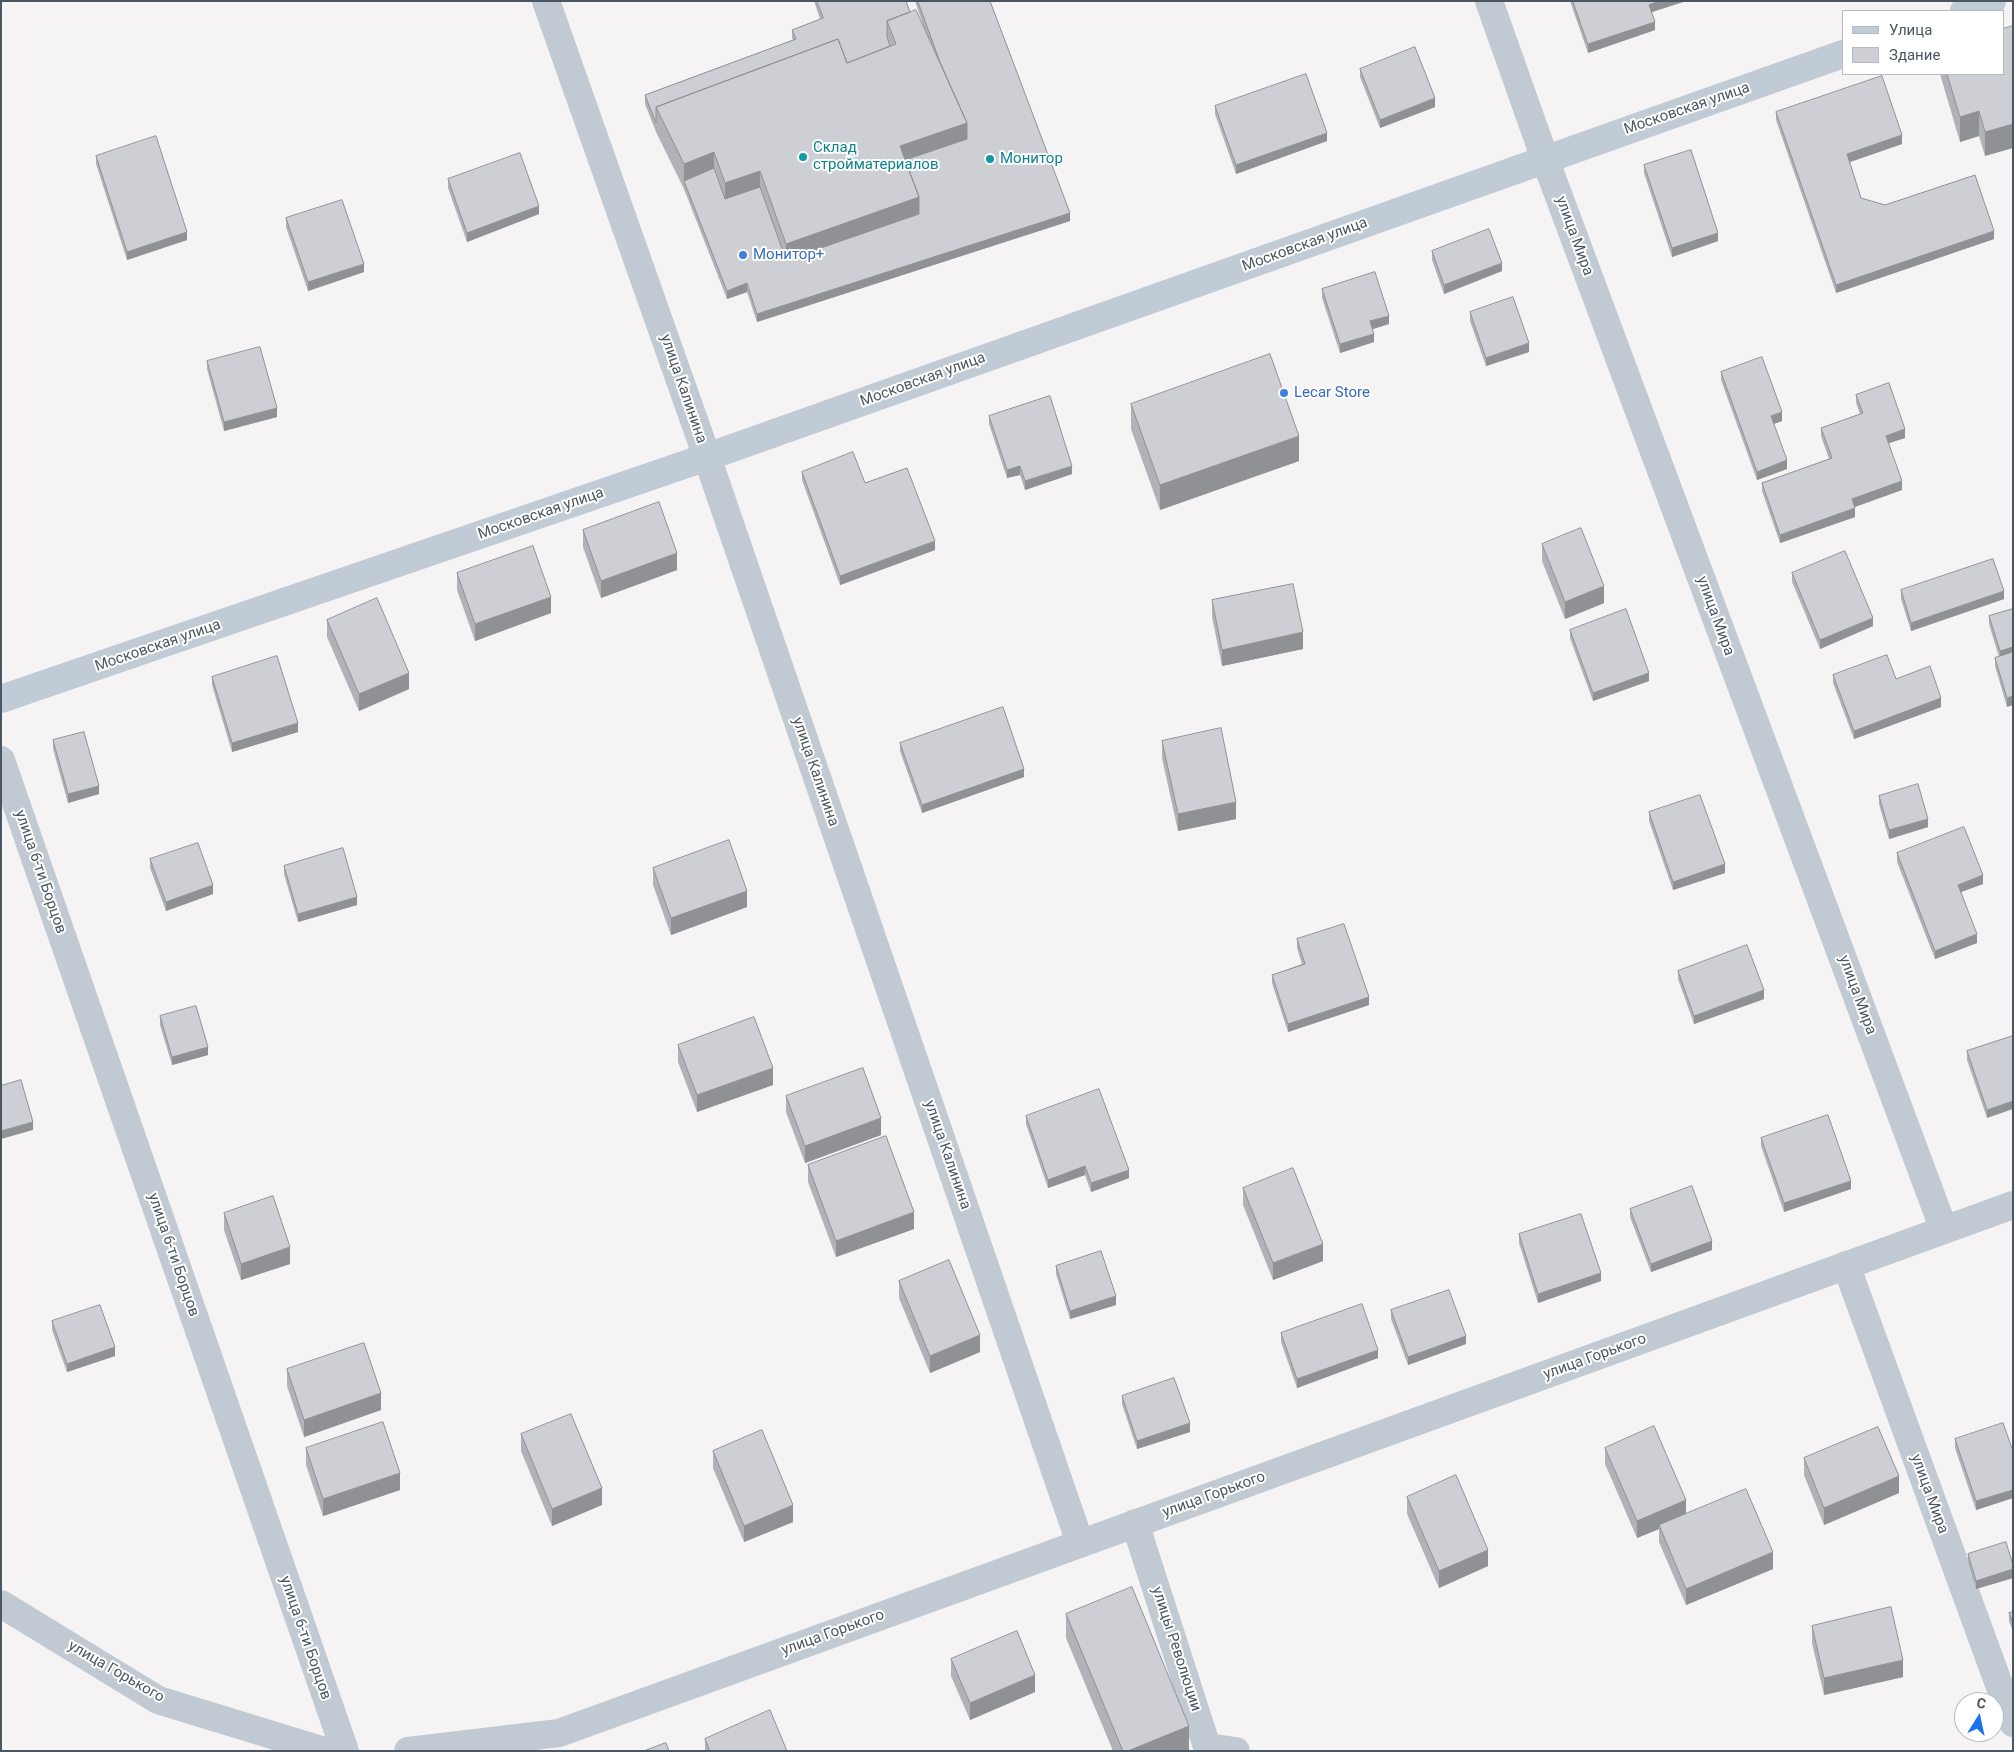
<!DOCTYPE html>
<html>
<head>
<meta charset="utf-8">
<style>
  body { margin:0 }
  #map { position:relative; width:2014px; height:1752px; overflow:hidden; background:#f5f3f3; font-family:Roboto,sans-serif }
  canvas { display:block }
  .frame { position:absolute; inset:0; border:2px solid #4a5661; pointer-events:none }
  .legend { position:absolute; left:1842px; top:10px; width:162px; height:65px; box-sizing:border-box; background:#fff; border:1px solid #b7bbc0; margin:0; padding:6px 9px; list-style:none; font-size:15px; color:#4a5661 }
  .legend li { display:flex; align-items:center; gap:10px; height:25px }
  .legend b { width:25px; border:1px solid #b7bbc0 }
  .north { position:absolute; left:1954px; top:1692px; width:50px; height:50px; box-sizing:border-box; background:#fff; border:1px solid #b7bbc0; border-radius:50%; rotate:10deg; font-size:14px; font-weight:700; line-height:20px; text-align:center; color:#4a5661 }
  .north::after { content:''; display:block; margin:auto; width:18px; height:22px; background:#1a73e8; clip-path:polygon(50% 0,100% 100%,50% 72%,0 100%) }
</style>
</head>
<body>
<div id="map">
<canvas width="2014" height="1752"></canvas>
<div class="frame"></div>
<ul class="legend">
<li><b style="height:6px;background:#c1cbd6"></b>Улица</li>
<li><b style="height:14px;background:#cdcfd5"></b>Здание</li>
</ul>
<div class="north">С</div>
</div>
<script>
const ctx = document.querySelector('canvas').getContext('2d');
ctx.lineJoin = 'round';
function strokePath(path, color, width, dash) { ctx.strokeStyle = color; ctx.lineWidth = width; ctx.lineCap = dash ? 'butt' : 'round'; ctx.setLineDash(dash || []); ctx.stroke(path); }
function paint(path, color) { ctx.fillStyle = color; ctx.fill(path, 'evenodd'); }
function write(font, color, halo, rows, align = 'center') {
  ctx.font = font + ' Roboto,sans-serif'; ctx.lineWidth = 4; ctx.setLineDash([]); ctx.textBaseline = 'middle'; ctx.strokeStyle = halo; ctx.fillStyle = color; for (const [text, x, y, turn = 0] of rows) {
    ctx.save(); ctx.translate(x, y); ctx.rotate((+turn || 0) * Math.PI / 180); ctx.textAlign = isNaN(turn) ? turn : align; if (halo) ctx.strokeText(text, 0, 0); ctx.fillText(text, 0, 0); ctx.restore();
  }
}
const street = new Path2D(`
  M546 1 707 457 1080 1543
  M1489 1 1545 159 1944 1230
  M1 760 345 1751
  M1846 1265 2013 1723
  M1135 1523 1207 1747 1236 1751
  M1 1604 158 1700 324 1751
  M408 1751 559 1733 2013 1205`);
const secondary = new Path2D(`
  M1964 11 1992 1
  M1 699 707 457 1843 54`);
const wall = new Path2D(`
  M814 1H906L910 12 925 31 915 1H990L1070 221 757 322 747 292 727 299 684 189 656 132 645 104V95L793 40 792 38V30L820 19Z
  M1570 1H1683V2L1652 12 1655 30 1588 53Z
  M1360 69 1435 107 1380 128 1360 77Z
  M1940 74H2003L1985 156 1979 136 1960 142Z
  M1215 106 1327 141 1236 174 1215 114Z
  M1776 112 1902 144 1850 162 1861 198 1994 239 1836 293 1776 120Z
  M96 156 187 240 127 260 96 164Z
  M1644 165 1718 241 1672 257 1644 173Z
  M448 179 539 214 467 242 448 188Z
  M286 218 364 272 308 291 286 227Z
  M1432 251 1502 271 1444 294 1432 260Z
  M1322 289 1389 324 1372 329 1374 342 1340 353 1322 298Z
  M1470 312 1529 352 1486 366 1470 321Z
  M207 361 277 417 224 431 207 369Z
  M1721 372 1782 421 1773 424 1787 469 1757 480 1721 380Z
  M1856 395 1905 438 1889 443 1902 490 1854 507 1855 517 1780 543 1762 491V483L1829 459 1821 436V428L1860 414 1856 403Z
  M1131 404 1299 461 1160 510 1131 429Z
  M989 416 1072 474 1025 490 1020 475 1007 478 989 424Z
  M802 472 865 483 935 550 840 585 802 480Z
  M583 530 677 570 601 598 583 547Z
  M1542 544 1604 603 1565 619 1542 561Z
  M457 573 551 613 475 641 457 590Z
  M1792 573 1873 626 1820 649 1792 582Z
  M1901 590 2004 599 1911 631 1901 599Z
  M1212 600 1303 649 1222 666 1212 617Z
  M2013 609 2007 707 1995 666V658L1999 657 1989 624V616Z
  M327 620 409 689 359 711 327 637Z
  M1570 630 1649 681 1593 701 1570 638Z
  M1833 675 1896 679 1941 707 1854 739 1833 683Z
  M212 677 298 732 232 752 212 685Z
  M53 740 99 794 68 803 53 749Z
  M1162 741 1236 819 1178 831 1162 758Z
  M900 743 1024 777 922 813 900 751Z
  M1879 796 1928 827 1889 839 1879 804Z
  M1649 812 1725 873 1673 890 1649 821Z
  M1897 853 1983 884 1961 892 1977 943 1935 959 1897 862Z
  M150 859 213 894 166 911 150 868Z
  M284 866 357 905 298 922 284 874Z
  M653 868 747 907 671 935 653 885Z
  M1297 939 1369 1005 1288 1032 1272 983V975L1302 964 1297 948Z
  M1678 971 1764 999 1694 1024 1678 979Z
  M160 1016 208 1055 172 1065 160 1025Z
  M2013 1036 1987 1118 1967 1060V1051Z
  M678 1045 773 1085 697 1112 678 1062Z
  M786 1096 881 1135 805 1163 786 1112Z
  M1026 1116 1129 1178 1091 1192 1085 1175 1048 1188 1026 1124Z
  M1761 1138 1851 1189 1784 1212 1761 1146Z
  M808 1165 914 1229 836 1257 808 1182Z
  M1243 1188 1323 1261 1273 1280 1243 1205Z
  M1630 1209 1712 1250 1651 1272 1630 1217Z
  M224 1213 290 1264 241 1280 224 1230Z
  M1519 1234 1601 1281 1538 1303 1519 1243Z
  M1056 1266 1116 1305 1070 1319 1056 1274Z
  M899 1281 980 1352 930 1373 899 1298Z
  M1391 1310 1466 1344 1408 1365 1391 1319Z
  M52 1321 115 1356 67 1372 52 1330Z
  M1281 1333 1378 1358 1297 1388 1281 1342Z
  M287 1369 381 1410 304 1437 287 1386Z
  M1122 1396 1190 1432 1137 1449 1122 1404Z
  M521 1434 602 1505 552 1526 521 1451Z
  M1955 1439 2013 1451V1498L1976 1510 1955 1448Z
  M306 1448 400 1490 323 1516 306 1465Z
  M1605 1448 1686 1514 1773 1569 1686 1605 1659 1542V1529L1637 1538 1605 1464Z
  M713 1451 793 1522 744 1542 713 1468Z
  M1804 1458 1899 1493 1824 1525 1804 1475Z
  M1407 1497 1488 1566 1439 1588 1407 1514Z
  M1968 1554 2013 1565V1578L1976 1589 1968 1563Z
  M2013 1612V1632L2009 1621V1613Z
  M1066 1614 1189 1750 1113 1751 1066 1638Z
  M1812 1626 1903 1677 1824 1695 1812 1643Z
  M951 1659 1035 1692 970 1720 951 1676Z
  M705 1739 787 1751H705Z`);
const shadedWall = new Path2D(`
  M1659 1H1683V2L1649 13V5Z
  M1655 22V30L1588 53V44Z
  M1435 98V107L1380 128V120Z
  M1979 111V136L1960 142V117Z
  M967 123V147L903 170 900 146Z
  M2013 124V148L1985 156V132Z
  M1327 133V141L1236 174V165Z
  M1902 135V144L1847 163V154Z
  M714 152V176L684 181V164Z
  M760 171V196L725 208V183Z
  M919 197V222L786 269V244Z
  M539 206V214L467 242V233Z
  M1070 213V221L757 322V314Z
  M1994 231V239L1836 293V285Z
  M187 232V240L127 260V252Z
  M1718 233V241L1672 257V248Z
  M1502 263V271L1444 294V285Z
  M364 264V272L308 291V282Z
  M747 283V292L727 299V291Z
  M1389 316V324L1370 330V321Z
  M1374 334V342L1340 353V344Z
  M1529 343V352L1486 366V358Z
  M277 408V417L224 431V422Z
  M1782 412V421L1771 425V416Z
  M1905 429V438L1886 444V436Z
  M1299 436V461L1160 510V485Z
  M1787 460V469L1757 480V472Z
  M1020 466V475L1007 478V470Z
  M1072 466V474L1025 490V481Z
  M1902 481V490L1852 508V499Z
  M1855 508V517L1780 543V535Z
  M935 541V550L840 585V576Z
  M677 553V570L601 598V581Z
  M1604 586V603L1565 619V602Z
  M2004 591V599L1911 631V623Z
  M551 597V613L475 641V624Z
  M1873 618V626L1820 649V640Z
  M1303 632V649L1222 666V650Z
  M2013 647V656L2000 660V651Z
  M409 673V689L359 711V694Z
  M1649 673V681L1593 701V693Z
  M2013 696V705L2007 707V698Z
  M1941 698V707L1854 739V731Z
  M298 723V732L232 752V743Z
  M1024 769V777L922 813V805Z
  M99 786V794L68 803V794Z
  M1236 802V819L1178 831V814Z
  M1928 819V827L1889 839V830Z
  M1725 864V873L1673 890V882Z
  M1983 875V884L1958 893V885Z
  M213 885V894L166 911V902Z
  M747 891V907L671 935V918Z
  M357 897V905L298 922V914Z
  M1977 934V943L1935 959V951Z
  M1764 990V999L1694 1024V1016Z
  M1369 997V1005L1288 1032V1024Z
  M208 1047V1055L172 1065V1057Z
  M773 1068V1085L697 1112V1095Z
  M2013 1101V1109L1987 1118V1110Z
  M881 1118V1135L805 1163V1146Z
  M33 1122V1130L1 1139V1131Z
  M1085 1166V1175L1048 1188V1180Z
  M1129 1170V1178L1091 1192V1183Z
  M1851 1181V1189L1784 1212V1203Z
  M914 1212V1229L836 1257V1241Z
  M1712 1241V1250L1651 1272V1264Z
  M1323 1244V1261L1273 1280V1263Z
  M290 1247V1264L241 1280V1264Z
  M1601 1273V1281L1538 1303V1294Z
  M1116 1296V1305L1070 1319V1311Z
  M980 1335V1352L930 1373V1356Z
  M1466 1336V1344L1408 1365V1357Z
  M115 1347V1356L67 1372V1364Z
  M1378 1350V1358L1297 1388V1379Z
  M381 1393V1410L304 1437V1420Z
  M1190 1423V1432L1137 1449V1441Z
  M400 1473V1490L323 1516V1499Z
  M1899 1476V1493L1824 1525V1508Z
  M602 1488V1505L552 1526V1509Z
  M2013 1490V1498L1976 1510V1501Z
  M1686 1500V1517L1659 1525V1529L1637 1538V1521Z
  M793 1505V1522L744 1542V1526Z
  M1488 1550V1566L1439 1588V1571Z
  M1773 1552V1569L1686 1605V1589Z
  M2013 1569V1578L1976 1589V1581Z
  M1903 1660V1677L1824 1695V1678Z
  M1035 1675V1692L970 1720V1703Z
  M1189 1726V1750L1188 1751H1128Z`);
const building = new Path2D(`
  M817 1H906L910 12 887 21V37L890 46 847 63 838 39 656 107V123L645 95 796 39 792 30 823 18Z
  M918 1H990L1070 213 757 314 747 283 727 291 684 181 714 168 725 199 760 187 786 260 919 214V197L905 160 967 139V123L940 62Z
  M1573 1H1659L1649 5 1655 22 1588 44Z
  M916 10 967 123 900 146 919 197 786 244 760 171 725 183 714 152 684 164 656 107 838 39 847 63 896 44 887 21Z
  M2013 26V124L1985 132 1979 111 1960 117 1947 74H2003V29Z
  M1415 47 1435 98 1380 120 1360 69Z
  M1306 74 1327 133 1236 165 1215 106Z
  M1882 76 1902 135 1847 154 1861 198 1885 205 1975 175 1994 231 1836 285 1776 112Z
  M156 136 187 232 127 252 96 156Z
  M1691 150 1718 233 1672 248 1644 165Z
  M520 153 539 206 467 233 448 179Z
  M342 200 364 264 308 282 286 218Z
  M1489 229 1502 263 1444 285 1432 251Z
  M1375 272 1389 316 1370 321 1374 334 1340 344 1322 289Z
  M1513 297 1529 343 1486 358 1470 312Z
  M260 347 277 408 224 422 207 361Z
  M1270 354 1299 436 1160 485 1131 404Z
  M1762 357 1782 412 1771 416 1787 460 1757 472 1721 372Z
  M1889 383 1905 429 1886 436 1902 481 1852 499 1855 508 1780 535 1762 483 1832 458 1821 428 1863 413 1856 395Z
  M1050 396 1072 466 1025 481 1020 466 1007 470 989 416Z
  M853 452 865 483 907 468 935 541 840 576 802 472Z
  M659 502 677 553 601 581 583 530Z
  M1581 528 1604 586 1565 602 1542 544Z
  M533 546 551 597 475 624 457 573Z
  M1845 551 1873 618 1820 640 1792 573Z
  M1993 559 2004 591 1911 623 1901 590Z
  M1293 584 1303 632 1222 650 1212 600Z
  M377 598 409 673 359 694 327 620Z
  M1626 609 1649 673 1593 693 1570 630Z
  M2013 609V647L2000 651 1989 616Z
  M2013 652V696L2007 698 1995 658Z
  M1887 655 1896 679 1930 666 1941 698 1854 731 1833 675Z
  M277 656 298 723 232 743 212 677Z
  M1003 707 1024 769 922 805 900 743Z
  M1221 728 1236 802 1178 814 1162 741Z
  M84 732 99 786 68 794 53 740Z
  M1918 784 1928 819 1889 830 1879 796Z
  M1700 795 1725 864 1673 882 1649 812Z
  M1964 827 1983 875 1958 885 1977 934 1935 951 1897 853Z
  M729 840 747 891 671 918 653 868Z
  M198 843 213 885 166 902 150 859Z
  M343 848 357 897 298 914 284 866Z
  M1344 924 1369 997 1288 1024 1272 975 1305 964 1297 939Z
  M1747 945 1764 990 1694 1016 1678 971Z
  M196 1006 208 1047 172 1057 160 1016Z
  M754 1017 773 1068 697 1095 678 1045Z
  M2013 1036V1101L1987 1110 1967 1051Z
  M863 1068 881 1118 805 1146 786 1096Z
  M21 1080 33 1122 1 1131V1086Z
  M1099 1089 1129 1170 1091 1183 1085 1166 1048 1180 1026 1116Z
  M1828 1115 1851 1181 1784 1203 1761 1138Z
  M886 1136 914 1212 836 1241 808 1165Z
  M1293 1168 1323 1244 1273 1263 1243 1188Z
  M1692 1186 1712 1241 1651 1264 1630 1209Z
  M273 1196 290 1247 241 1264 224 1213Z
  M1581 1214 1601 1273 1538 1294 1519 1234Z
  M1101 1251 1116 1296 1070 1311 1056 1266Z
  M949 1260 980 1335 930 1356 899 1281Z
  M1449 1290 1466 1336 1408 1357 1391 1310Z
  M1362 1304 1378 1350 1297 1379 1281 1333Z
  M100 1305 115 1347 67 1364 52 1321Z
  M364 1343 381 1393 304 1420 287 1369Z
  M1174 1378 1190 1423 1137 1441 1122 1396Z
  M571 1414 602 1488 552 1509 521 1434Z
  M383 1422 400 1473 323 1499 306 1448Z
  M2003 1423 2013 1451V1490L1976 1501 1955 1439Z
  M1654 1426 1686 1500 1637 1521 1605 1448Z
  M1878 1427 1899 1476 1824 1508 1804 1458Z
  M762 1430 793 1505 744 1526 713 1451Z
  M1456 1475 1488 1550 1439 1571 1407 1497Z
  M1746 1489 1773 1552 1686 1589 1659 1525Z
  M2006 1542 2013 1565V1569L1976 1581 1968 1554Z
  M1132 1587 1189 1726 1128 1751H1123L1066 1614Z
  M1891 1607 1903 1660 1824 1678 1812 1626Z
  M2013 1612V1623L2009 1613Z
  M1017 1631 1035 1675 970 1703 951 1659Z
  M770 1710 787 1751H710L705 1739Z
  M666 1743 669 1751H644Z`);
const markers = [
  [803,157,5,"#0f9aa8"],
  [990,159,5,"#0f9aa8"],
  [743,255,5,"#3f7fe0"],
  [1284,393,5,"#3f7fe0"]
];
const streetNames = [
  ["Московская улица",1687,109,-19],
  ["улица Мира",1574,236,70],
  ["Московская улица",1305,245,-20],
  ["Московская улица",923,380,-20],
  ["улица Калинина",683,389,71],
  ["Московская улица",541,514,-19],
  ["улица Мира",1715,616,70],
  ["Московская улица",158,646,-19],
  ["улица Калинина",815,772,71],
  ["улица 6-ти Борцов",40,872,71],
  ["улица Мира",1857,995,70],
  ["улица Калинина",947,1155,71],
  ["улица 6-ти Борцов",173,1255,71],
  ["улица Горького",1595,1357,-20],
  ["улица Мира",1929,1494,70],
  ["улица Горького",1214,1495,-20],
  ["улица Горького",833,1633,-20],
  ["улица 6-ти Борцов",305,1638,71],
  ["улицы Революции",1176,1649,72],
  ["улица Горького",116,1672,30]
];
const cultureNames = [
  ["Склад",813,148],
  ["стройматериалов",813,165],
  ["Монитор",1000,159]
];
const shopNames = [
  ["Монитор+",753,255],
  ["Lecar Store",1294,393]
];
strokePath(street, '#c1cad2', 28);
strokePath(secondary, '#c1cbd6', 28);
paint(wall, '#b0b2b7');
paint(shadedWall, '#909195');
paint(building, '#cdcfd5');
strokePath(building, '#909195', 1);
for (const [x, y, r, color] of markers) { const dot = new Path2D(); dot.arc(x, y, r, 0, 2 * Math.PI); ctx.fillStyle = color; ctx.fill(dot); strokePath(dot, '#fff', 2); }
write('15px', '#4a5661', '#fff', streetNames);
write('15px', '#0d838f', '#fff', cultureNames, 'left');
write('15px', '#366cbe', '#fff', shopNames, 'left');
</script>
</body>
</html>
